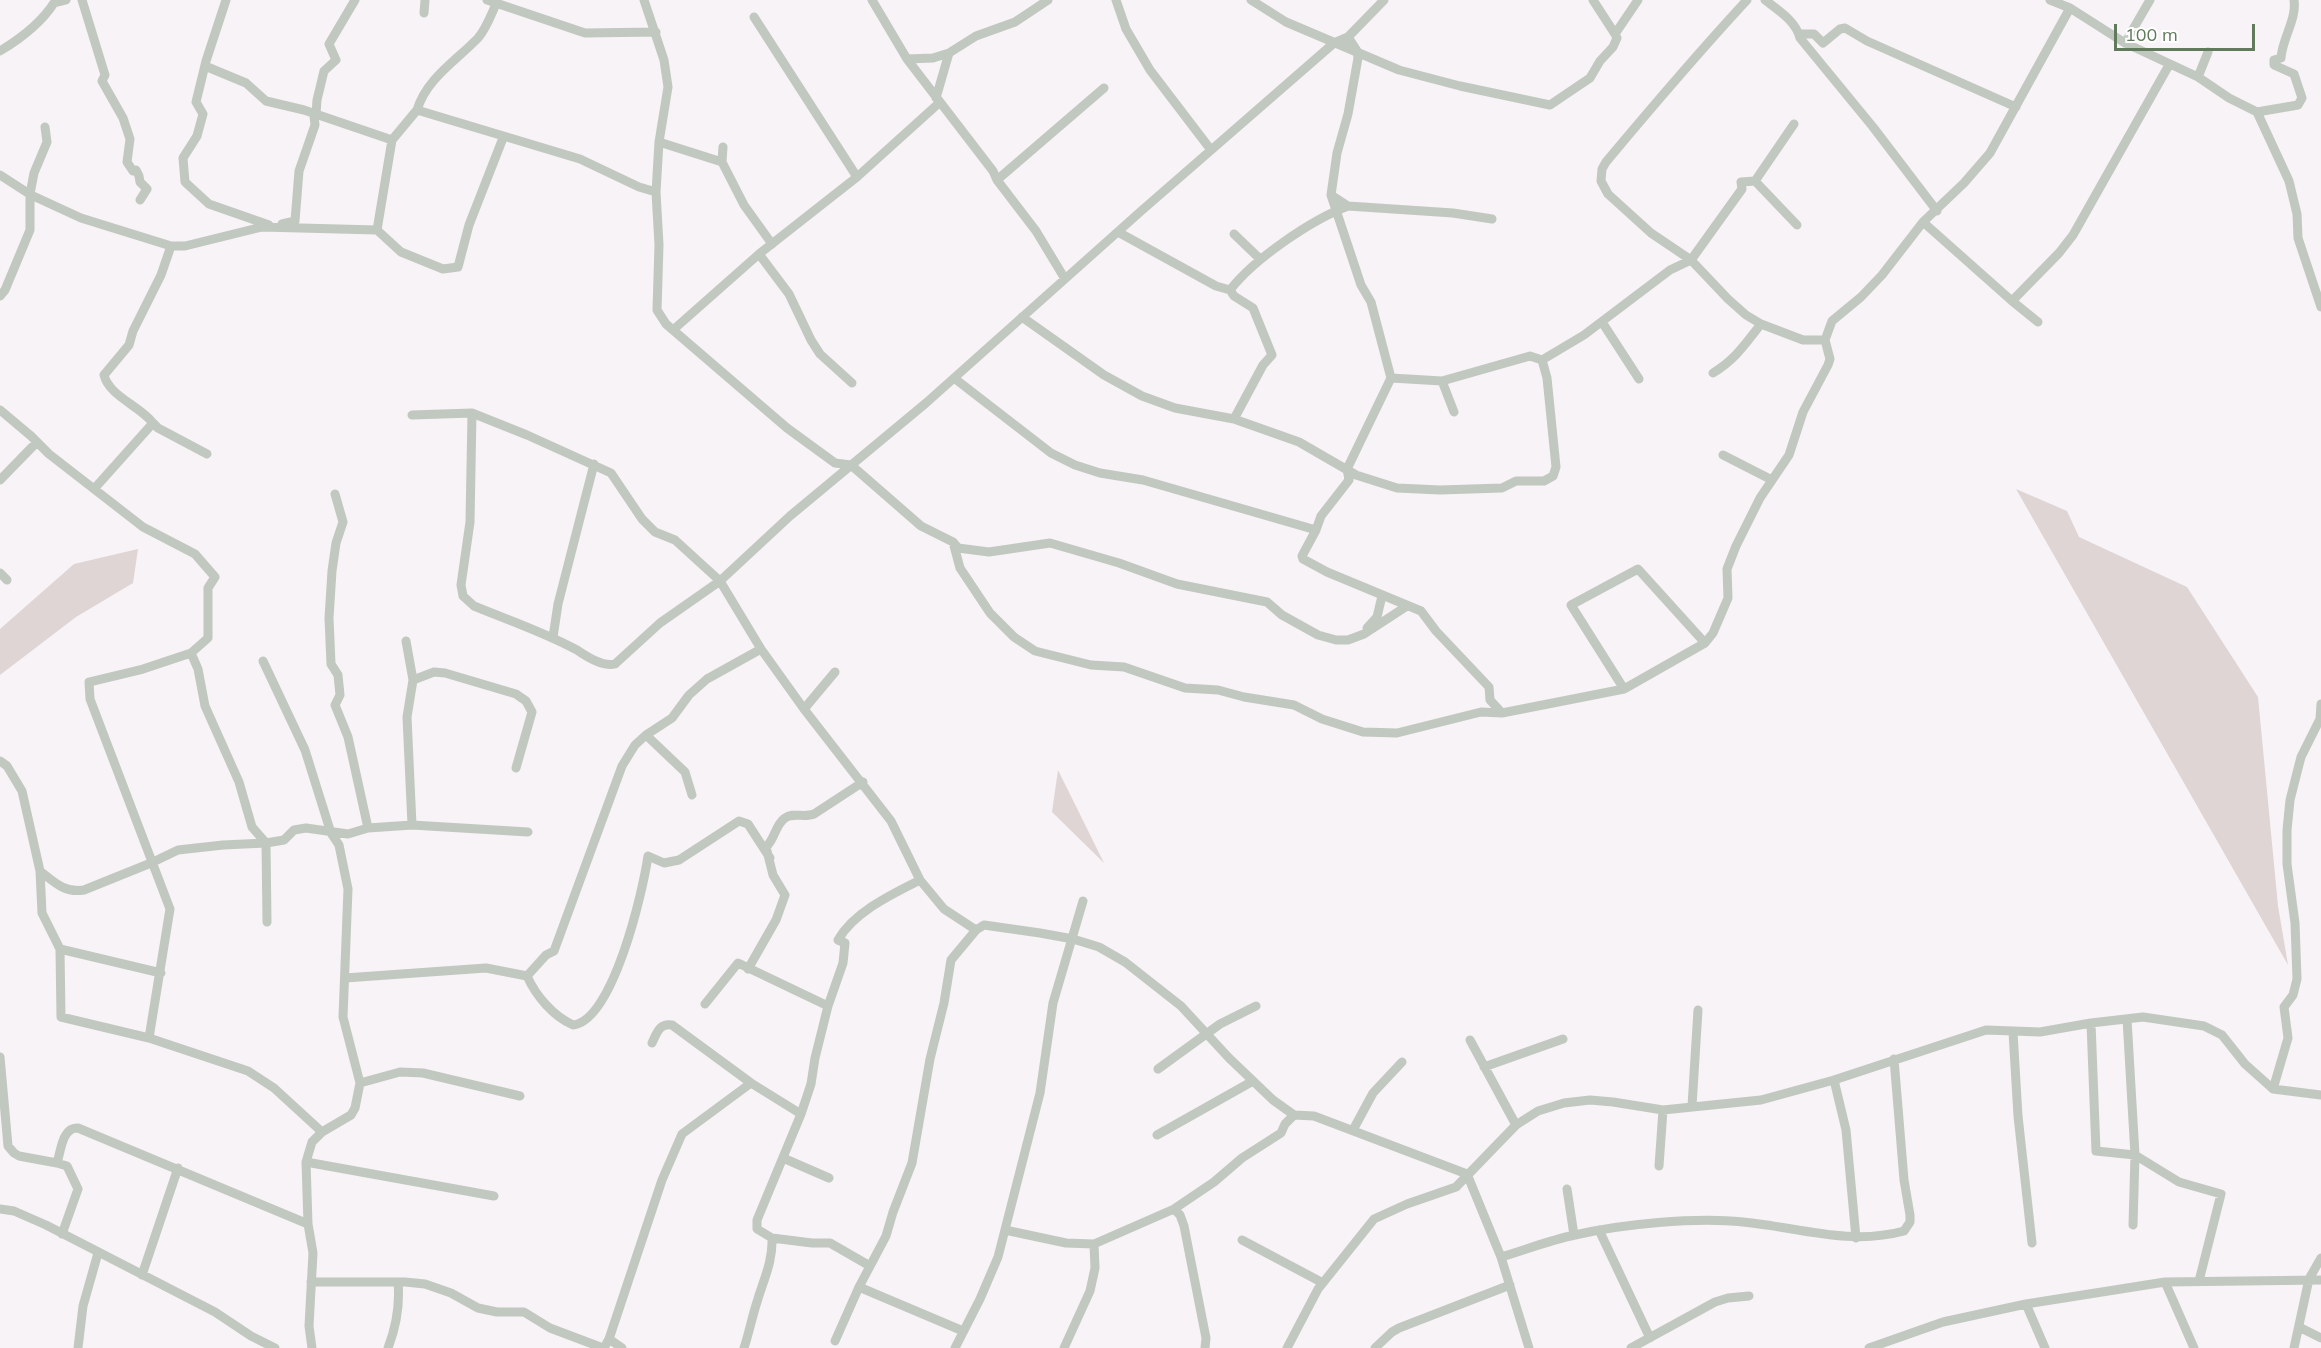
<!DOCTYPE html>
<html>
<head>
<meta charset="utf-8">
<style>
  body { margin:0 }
  #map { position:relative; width:2321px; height:1348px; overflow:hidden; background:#f7f3f6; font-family:Mulish,sans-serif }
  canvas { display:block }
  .scale { position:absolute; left:2114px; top:24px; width:141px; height:27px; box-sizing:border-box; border:3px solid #617a5c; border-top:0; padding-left:8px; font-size:18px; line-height:21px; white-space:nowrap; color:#617a5c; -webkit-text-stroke:4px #fff; paint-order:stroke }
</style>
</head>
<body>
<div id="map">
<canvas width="2321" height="1348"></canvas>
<div class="scale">100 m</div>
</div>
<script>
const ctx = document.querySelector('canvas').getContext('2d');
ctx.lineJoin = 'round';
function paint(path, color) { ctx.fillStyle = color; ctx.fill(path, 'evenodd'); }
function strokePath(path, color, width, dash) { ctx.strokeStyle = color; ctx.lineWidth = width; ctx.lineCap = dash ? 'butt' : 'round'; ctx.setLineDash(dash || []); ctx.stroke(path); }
const green = new Path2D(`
  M2016 489 2067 511 2079 537 2187 587 2258 697 2278 906 2288 965Z
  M138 549 133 583 76 617 0 675V629L74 564Z
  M1058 770 1104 863 1052 812Z`);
const minor = new Path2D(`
  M82 0 105 75 102 81 123 118 130 139 127 162 133 171 136 170 139 176 140 182 147 189 140 200
  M226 0 206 61 196 102 203 114 197 136 183 158 185 182 209 204 269 225
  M487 0 585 33 656 32
  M644 0 664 60 668 87 659 142 656 192 659 245 657 310 666 324 787 428 835 463 851 465 921 526 953 542 958 548 989 552 1050 543 1119 563 1177 584 1267 602 1282 615 1318 635 1336 640H1348L1364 634 1407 606
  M872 0 907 59 993 171 997 180 1036 231 1065 279
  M1116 0 1126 29 1150 70 1211 150
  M1251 0 1286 22 1399 70 1460 86 1550 105 1590 78 1600 61 1613 47 1617 38 1615 34 1638 0
  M1593 0 1615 34
  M1747 0C1698 53 1652 107 1606 162L1602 169 1601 181 1608 194 1651 233 1691 260 1728 299 1746 315 1761 324 1803 340H1825
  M1765 0C1778 10 1796 21 1800 38L1873 127 1937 211
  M2050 0 2070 8 2125 43 2198 77 2229 98 2257 112 2298 105 2302 98 2294 74 2274 65V60L2281 58C2282 39 2297 19 2294 0
  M424 13 425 0
  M754 17 857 177
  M1799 34H1814L1823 43 1840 29 1845 28 1867 41 2016 107
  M1348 37 1357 51 1358 58 1348 114 1337 153 1331 195 1361 285 1371 302 1391 378 1347 469 1349 480 1321 516 1316 530 1302 556 1303 559 1327 572 1421 611 1436 631 1489 687 1490 700 1502 713
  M2125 43 2150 0
  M0 51C20 39 41 23 54 3L66 0
  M907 59 933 58 949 53 976 36 1015 22 1048 0
  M205 66 246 83 266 101 304 110 392 140 417 110 580 159 639 187 656 192
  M2198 77 2208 52
  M936 98 949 53
  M417 110C427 78 456 61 478 38 486 29 491 15 496 4
  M2257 112 2289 181 2297 214 2298 238 2321 307
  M659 142 722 162
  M723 147 722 162 744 205 772 244
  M0 175 31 195 81 218 171 246H185L262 227 377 230 401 252 443 269 458 267 469 225 503 138
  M997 180 1104 88
  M1755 181 1794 124
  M1331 195 1348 206 1453 213 1492 219
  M1923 222 2012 301 2038 322
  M282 224 295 221 299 171 315 125 314 116 316 114 317 100 324 71 336 60 329 44 355 0
  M377 230 392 140
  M1118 232 1216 286 1230 290C1254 259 1311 220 1348 206
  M1234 234 1260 259
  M759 254 789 294 811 340 820 354 852 383
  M1230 290 1234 296 1253 308 1272 355 1263 365 1234 419
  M0 296 5 290 30 230V194L34 173 47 142 45 127
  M2012 301 2059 253 2073 235 2169 65
  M1022 317 1104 375 1142 396 1175 408 1234 419 1299 442 1356 475 1397 488 1440 490 1502 488 1516 481H1544L1553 476 1556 467 1547 378 1542 360 1530 356 1442 381 1391 378
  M1602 322 1639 379
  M673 330 759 254 857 177 939 103
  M1542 360 1584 335 1670 270 1691 260 1742 189 1741 182 1755 181 1797 225
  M1713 373C1736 359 1745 344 1761 324
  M954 378 1051 453 1075 465 1100 473 1143 480 1316 530
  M1442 381 1454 412
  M0 410 31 436 49 454 143 527 195 554 215 577 208 588V638L191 653 198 669 205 706 239 782 252 827 266 843 284 840 294 830 306 828 348 834 368 828 348 737 335 705 340 695 338 675 331 664 329 618 332 571 336 543 343 522 335 494
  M472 413 470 522 461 585 463 596 474 606C508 620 544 632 577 650 587 657 603 667 615 664L660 623 720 581 790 516 926 403 1140 212 1334 43 1348 37 1384 0
  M412 415 472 413 527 435 611 473 642 519 655 532 675 540 720 581 761 649 804 709 891 821 920 880 944 909 976 930 984 925 1040 933 1073 939 1099 947 1125 962 1181 1006 1229 1058 1273 1100 1294 1115 1314 1116 1467 1174 1501 1257 1529 1348
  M153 423 158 428 207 454
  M1723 455 1772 480
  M0 480 37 442
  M94 489 153 423C140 406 109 396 104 375L129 345 133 331 161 275 171 246
  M953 542 960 568 990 613 1014 637 1035 651 1091 665 1124 667 1185 688 1218 690 1244 697 1294 705 1322 719 1363 732 1397 733 1481 712 1502 713 1624 689 1705 643 1713 633 1728 598 1727 569 1736 546 1760 498 1789 455 1803 412 1828 365 1830 359 1825 340 1832 321 1861 297 1882 275 1923 222 1964 183 1990 153 2070 8
  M0 573 7 580
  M1367 628 1377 617 1382 596
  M553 637 558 604 594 464
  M191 653 143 669 89 682 90 699 170 909 149 1038 248 1071 274 1088 322 1132
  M263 661 305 750 331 833 339 845 348 889 343 1017 360 1083 355 1108 351 1115 322 1132 312 1142 306 1162 308 1224 313 1253 309 1326 312 1348
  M413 680 434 672 445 673 516 694 526 701 532 712 516 768
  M1624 689 1571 605 1638 569 1705 643
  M804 709 835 672
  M646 735 685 772 692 795
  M0 761 7 766 22 791 40 871 42 913 60 949 61 1017 149 1038
  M412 825 528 832
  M368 828 412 825 407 717 413 680 406 641
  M40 871C55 883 65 893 84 890L151 863 178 850 223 845 266 843 267 922
  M60 949 161 973
  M748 969 776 920 785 895 773 875 766 847C775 839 775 825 785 818 793 812 804 818 814 814L863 782
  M527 976C536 996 553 1016 573 1025 613 1021 643 891 648 856L664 863 679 860 739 821 748 824 770 858
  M345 978 486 968 527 976 546 955 554 951 622 766 635 745 646 735 672 718 689 695 707 679 761 649
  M705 1004 738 963 828 1006
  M2127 1019 2135 1155 2133 1225
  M2091 1023 2096 1151 2135 1155 2179 1182 2221 1194 2199 1281
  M2013 1032 2018 1116 2032 1243
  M1470 1040 1516 1125
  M652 1043C657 1033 659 1023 672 1025L751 1083 801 1114
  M0 1057 8 1146 14 1153 19 1156 57 1163C61 1151 62 1127 78 1128L308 1224
  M1484 1067 1563 1039
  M1158 1069 1220 1024 1256 1006
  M1834 1080 1846 1130 1856 1238
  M360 1083 400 1072 423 1073 520 1096
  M2273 1089 2288 1038 2284 1007 2293 995 2297 979 2295 923 2287 864V830L2290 800 2301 757 2320 719 2321 704
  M1692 1106 1698 1010
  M1353 1130 1373 1093 1402 1062
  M1157 1135 1253 1081
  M783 1158 829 1178
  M306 1162 494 1196
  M57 1163 67 1166 78 1189 62 1234
  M1659 1166 1663 1110
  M1567 1189 1574 1235
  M0 1209 14 1211 46 1225 215 1312 251 1336 275 1348
  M1174 1209 1180 1215 1184 1226 1206 1338 1205 1348
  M1005 1230 1066 1243 1094 1244 1174 1209 1214 1182 1242 1158 1281 1133 1285 1124 1294 1115
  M1599 1230 1650 1338
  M772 1238 812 1243H830L870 1266
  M1242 1240 1323 1283
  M1501 1257C1525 1250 1550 1240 1575 1235 1622 1224 1695 1217 1743 1222 1797 1227 1849 1246 1904 1231L1910 1222V1215L1904 1180 1894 1059
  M142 1275 178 1168
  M311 1282H405L425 1284 451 1293 478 1308 497 1312H524L550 1328 603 1348
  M2165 1282 2194 1348
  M859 1287 963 1331
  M2026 1304 2045 1348
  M2299 1327 2321 1338
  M609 1339 622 1348
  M835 1341 859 1287 886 1236 893 1212 912 1163 930 1059 944 1003 951 960 976 930
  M78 1348 83 1306 98 1253
  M388 1348C396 1327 400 1304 398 1282
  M604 1348 609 1339 662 1180 682 1134 751 1083
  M744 1348C749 1333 752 1317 757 1302 763 1281 773 1262 772 1238L757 1229V1220L801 1114 811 1084 815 1058 828 1006 843 963 845 943 838 940C854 912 892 894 920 880
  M955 1348 980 1299 998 1257 1040 1093 1053 1003 1083 901
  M1064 1348 1090 1291 1095 1268 1094 1244
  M1287 1348 1318 1289 1374 1219 1407 1204 1456 1187 1516 1125 1538 1111 1564 1103 1590 1100 1613 1102 1663 1110 1761 1100 1834 1080 1986 1030 2040 1032 2091 1023 2143 1017 2204 1026 2222 1035 2245 1064 2273 1089 2321 1095
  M1375 1348 1392 1332 1399 1328 1510 1285
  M1631 1348 1715 1302 1728 1298 1749 1296
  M1869 1348 1943 1322 2026 1304 2165 1282 2321 1280
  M2294 1348 2309 1279 2321 1258`);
paint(green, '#dfd5d5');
strokePath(minor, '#c1c8bf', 9);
</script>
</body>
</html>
